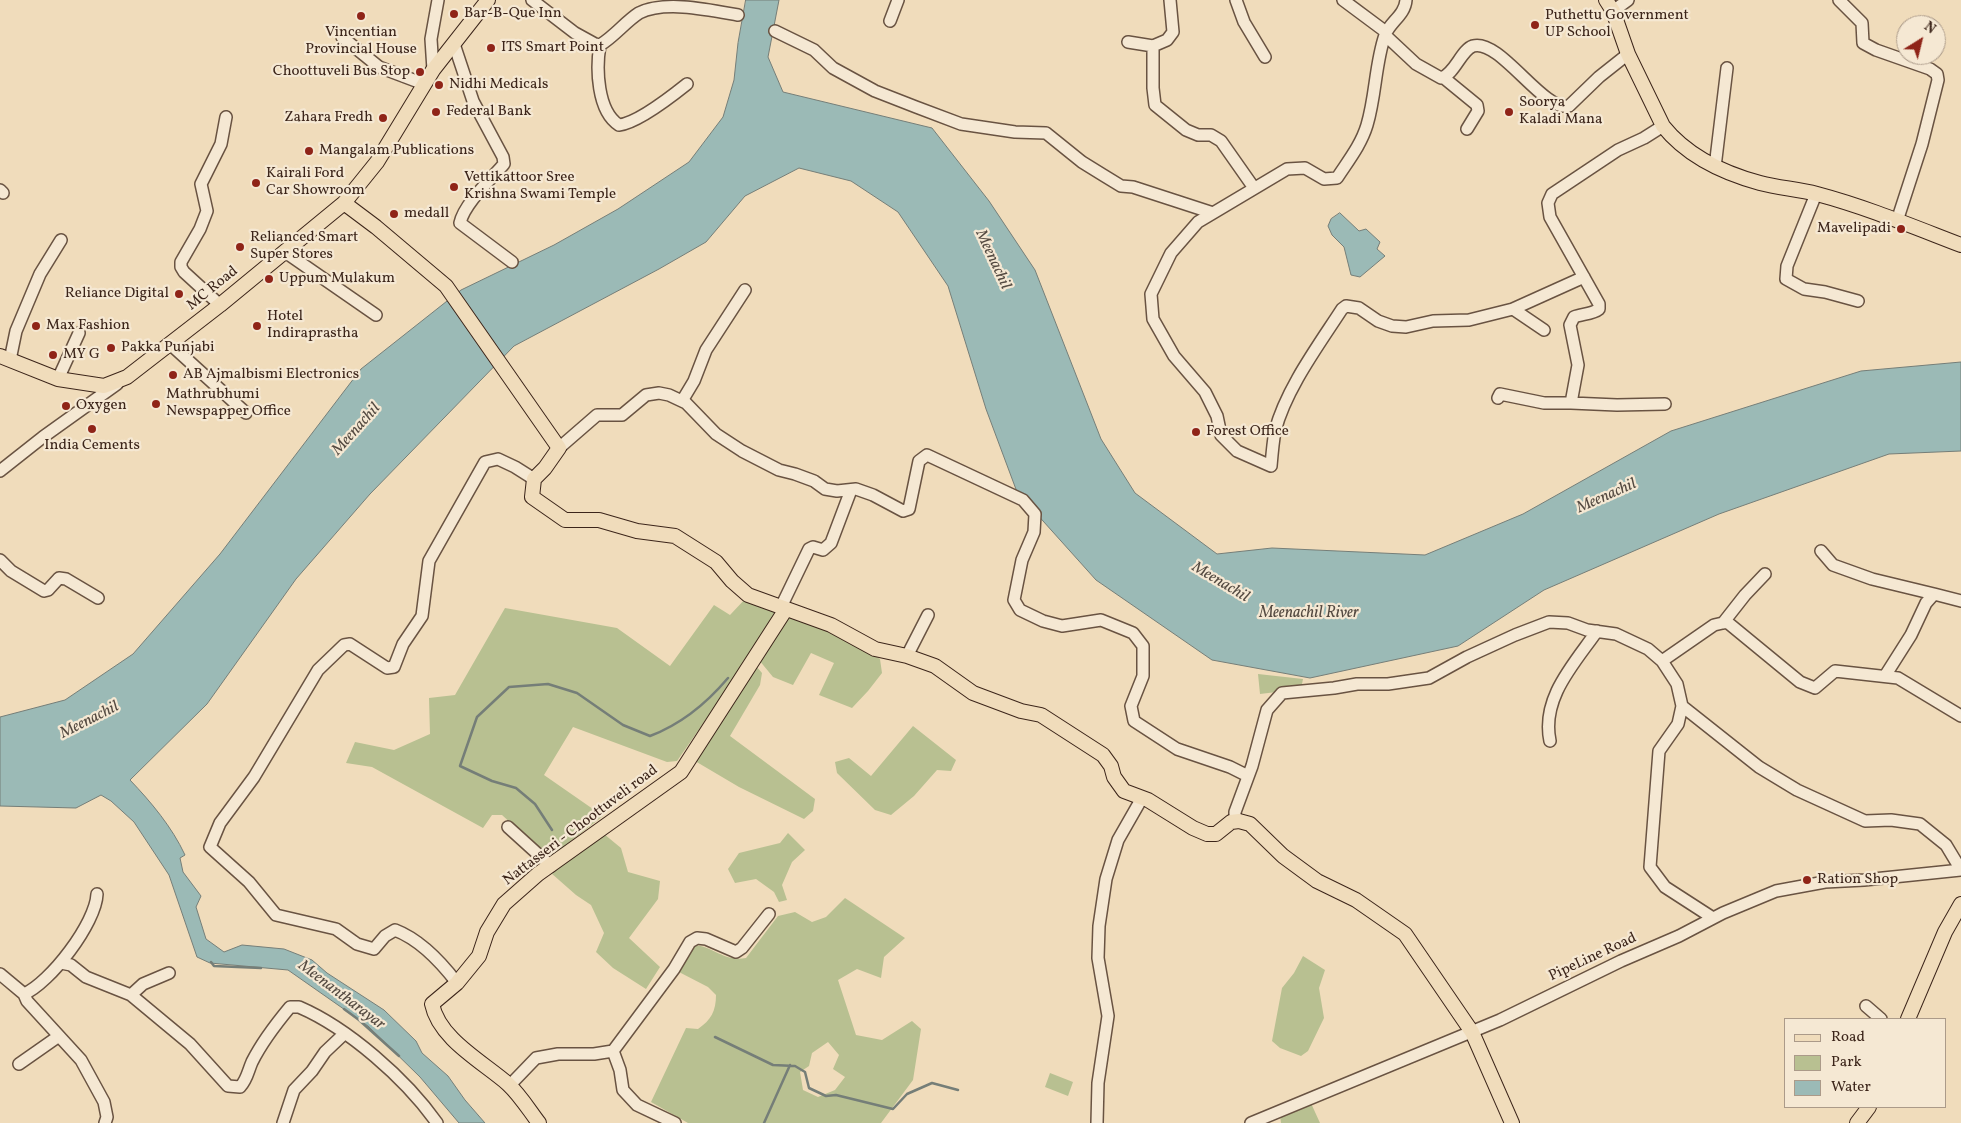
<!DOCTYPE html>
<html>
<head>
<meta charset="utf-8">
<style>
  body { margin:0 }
  #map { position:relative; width:1961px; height:1123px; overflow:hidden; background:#f0dcbb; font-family:Vollkorn,serif }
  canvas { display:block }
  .legend { position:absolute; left:1784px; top:1018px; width:162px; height:90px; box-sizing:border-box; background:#f5e8d3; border:1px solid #ab9a89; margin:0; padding:6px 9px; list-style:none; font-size:15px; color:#3c251a }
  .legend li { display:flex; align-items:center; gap:10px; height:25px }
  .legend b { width:25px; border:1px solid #ab9a89 }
  .north { position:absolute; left:1896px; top:15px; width:50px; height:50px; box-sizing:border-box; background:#f5e8d3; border:1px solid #ab9a89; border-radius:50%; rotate:36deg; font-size:14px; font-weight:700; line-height:20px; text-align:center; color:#3c251a }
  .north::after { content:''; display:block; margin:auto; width:18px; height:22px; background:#8f2418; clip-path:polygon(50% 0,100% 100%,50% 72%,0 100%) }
</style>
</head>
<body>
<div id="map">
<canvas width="1961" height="1123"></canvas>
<ul class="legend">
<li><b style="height:6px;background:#f0dcbb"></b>Road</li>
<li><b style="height:14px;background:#b8c091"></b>Park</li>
<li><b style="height:14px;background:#9bbab6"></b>Water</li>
</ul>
<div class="north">N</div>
</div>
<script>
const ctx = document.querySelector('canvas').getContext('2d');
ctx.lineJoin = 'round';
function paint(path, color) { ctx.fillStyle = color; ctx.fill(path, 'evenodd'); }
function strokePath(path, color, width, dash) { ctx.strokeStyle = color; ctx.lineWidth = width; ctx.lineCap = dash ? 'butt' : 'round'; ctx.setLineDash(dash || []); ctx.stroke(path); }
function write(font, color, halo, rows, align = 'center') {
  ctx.font = font + ' Vollkorn,serif'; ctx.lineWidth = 4.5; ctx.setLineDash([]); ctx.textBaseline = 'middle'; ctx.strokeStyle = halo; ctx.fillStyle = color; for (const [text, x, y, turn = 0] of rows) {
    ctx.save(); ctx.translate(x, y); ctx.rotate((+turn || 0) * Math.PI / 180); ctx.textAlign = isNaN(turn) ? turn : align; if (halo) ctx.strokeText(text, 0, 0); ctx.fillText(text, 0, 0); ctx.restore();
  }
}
const green = new Path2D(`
  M746 598 780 613 677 761 667 762 573 727 544 775 603 816 549 858 502 815H492L483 828 372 767 346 763 355 742 394 750 430 734 429 698 455 695 505 608 617 628 670 666 714 605 730 615Z
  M790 615 845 637 880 659 882 673 868 691 852 708 819 695 834 663 811 653 793 685 773 677 759 660Z
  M756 666 762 673 760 685 730 736 815 799 813 811 804 819 739 787 695 761Z
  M1258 674 1303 679 1301 689 1260 694Z
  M913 726 956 760 951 771 937 770 914 796 891 815 875 810 837 773 835 762 849 758 871 776Z
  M788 833 805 850 792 862 782 885 787 900 779 902 774 892 756 879 735 883 728 869 739 853 780 843Z
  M604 834 621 848 628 872 660 881 658 899 629 938 660 967 646 989 613 968 596 952 604 933 591 905 576 895 551 873Z
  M845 898 905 938 884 957 881 978 857 969 838 980 856 1035 882 1040 912 1021 921 1029 913 1080 881 1123H688L651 1102 686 1028 698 1029C711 1020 716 1011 716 995L708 987 677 971 693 945C714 946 723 962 746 958L778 916 795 912 812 922 826 917ZM828 1042 839 1055 833 1069 845 1077 835 1090 818 1097 803 1090 800 1072 809 1066 812 1053Z
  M1303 956 1325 970 1319 988 1324 1018 1308 1051 1301 1056 1280 1048 1272 1041 1282 988 1294 973Z
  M1050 1073 1073 1082 1068 1096 1045 1087Z
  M1310 1101 1320 1123H1281L1280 1115Z`);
const water = new Path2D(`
  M746 0H779L768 57 783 92 932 128 989 201 1035 270 1101 439 1135 493 1217 554 1272 548 1425 555 1523 514 1671 431 1861 371 1961 362V451L1889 454 1719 514 1544 590 1458 646 1310 678 1212 660 1096 580 1017 492 986 409 948 286 898 212 851 181 799 168 745 196 706 242 659 269 514 346 370 494 296 579 207 704 130 780C151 802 172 827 185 855L180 858 183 872 201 896 196 907 206 939 224 952 242 945 284 949 312 960 327 973 384 1010 416 1041 422 1053 448 1076 465 1100 485 1123H459L420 1077 368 1026 288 970 210 963 197 957 169 875 134 822 111 801 101 795 76 808 0 806V717L65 700 133 654 220 554 361 369 461 290 554 245 618 209 689 162 723 117 734 80 738 43Z
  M1340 213 1359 231 1366 229 1380 242 1377 249 1385 256 1360 277 1351 275 1344 247 1332 235 1328 226 1331 219Z`);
const stream = new Path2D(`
  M552 830 535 804 516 788 492 781 460 766 477 717 509 687 548 684 577 693 623 725 650 736C682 724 706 704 728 678
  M211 962 214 966 261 968
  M344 1009 359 1020 399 1056
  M715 1037 773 1065 795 1066 805 1072 809 1088 826 1096 836 1095 893 1109 907 1094 932 1083 958 1090
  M764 1123 790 1065`);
const minor = new Path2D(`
  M532 0 575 33 595 44 600 45C615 36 625 22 639 13 665 0 710 10 738 15
  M1170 0 1173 32 1167 40 1153 46V88L1155 105 1186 130 1198 135H1211L1221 141 1254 188
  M1236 0 1244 22 1265 57
  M1343 0 1386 32
  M1406 0C1405 15 1390 22 1385 35 1375 64 1376 95 1367 125 1361 145 1348 161 1337 178L1324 179 1305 168 1287 169 1198 222 1171 253 1151 294 1153 319 1174 356 1205 392 1217 416 1221 435 1237 451 1271 466C1272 454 1273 442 1275 431 1286 389 1318 346 1342 309L1346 306 1359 308 1378 321 1392 326 1406 327 1433 321 1469 320 1513 309 1544 330
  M1839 0 1862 23 1863 43 1876 50 1930 69 1937 74 1938 80 1922 144 1897 221
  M1613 11 1628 0
  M890 21 898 0
  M775 31 814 50 833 68 875 91 916 107 961 124 1015 132 1046 133 1082 162 1103 175 1121 186 1133 187 1213 213
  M1385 35 1416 64 1441 78C1455 74 1461 50 1473 46 1500 38 1543 112 1569 106L1599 77 1628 54
  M342 37 379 67 424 84
  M1128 42 1153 46
  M454 44 473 101 503 157 504 164C491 179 464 204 460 223L512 262
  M600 45C596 68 597 111 619 125 637 123 672 96 687 84
  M433 70 431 39 438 0
  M1444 78 1477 105 1478 111 1467 129
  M1663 126 1644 138 1618 150 1552 194 1548 203 1550 217 1599 304V309C1593 314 1582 314 1574 317L1570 325 1578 365 1571 403 1617 405 1665 404
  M1715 167 1727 68
  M0 190 3 193
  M1816 194 1787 266 1786 279 1804 289 1825 292 1858 301
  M285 252 376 315
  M220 305 184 272 181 267V262L200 229 207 211 201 184 221 144 226 117
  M1513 309 1584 277
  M170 344 246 413
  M10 360 16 331 40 274 61 240
  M58 379 79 333
  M1498 398 1500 394 1544 403H1571
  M682 401 694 381 706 350 745 290
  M559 448 597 415H622L646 395 659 393 669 395 686 403 716 434 742 451 779 470 795 474 814 481 825 489 837 491 856 489 873 495 903 511 909 509 919 461 927 455 1023 500 1035 514 1034 532 1022 560 1014 600 1020 610 1043 621 1062 626 1101 620 1133 633 1143 646V676L1131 706 1134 721 1177 749 1230 767 1248 776
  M0 471 43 437 117 384
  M1821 551 1833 565 1872 579 1934 594
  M0 560 11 571 44 591 48 590 59 578 66 579 98 598
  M781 607 809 549 813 547 823 550 831 543 851 490
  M1723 623 1745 595 1765 574
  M907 656 928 615
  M1662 661 1677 684 1682 706 1678 724 1659 751 1650 867 1665 887 1713 918
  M1885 676 1911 635 1926 603 1934 594 1961 601
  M1682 706 1759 767 1797 790 1865 821 1891 820 1920 824 1946 845 1961 870
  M1550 741C1541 698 1574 664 1597 631
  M1235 821V812L1252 766 1267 710 1282 693 1334 688 1357 684H1388L1429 678 1467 657 1515 635 1549 622 1568 623 1587 630 1616 634 1648 649 1662 661 1714 625 1727 622 1800 682 1815 688 1835 671 1898 678 1961 716
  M508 827 551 866
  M61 963 71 965 86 977 131 995 190 1044 228 1086 240 1087C247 1080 248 1071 252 1062 262 1042 275 1025 290 1007H299C348 1028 406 1079 437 1123
  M0 974 24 994C50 983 96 923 97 894
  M457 983C441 962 421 940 395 930L385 936 374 949 357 944 336 929 276 915 249 882 210 847 220 823 254 777 318 670 344 645 350 644 387 668 394 667 403 644 422 616 429 561 485 462 498 459 515 467 534 479
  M24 994 27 1001 81 1060 104 1102 107 1117 105 1123
  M131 995 143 984 169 973
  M1866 1006 1881 1019
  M613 1051 620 1070 623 1090 637 1105 675 1123
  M19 1064 59 1036
  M510 1085 536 1058 558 1054H594L613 1051 674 969 690 942 697 938 706 939 736 952 742 948 769 914
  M283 1123 294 1090 312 1071 325 1052 344 1034
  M1097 1123 1098 1083 1108 1016 1098 958 1099 926 1106 879 1118 840 1142 798
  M1251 1123 1500 1020 1621 961 1679 936 1723 913 1776 891 1825 882 1864 880 1961 870`);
const major = new Path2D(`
  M1606 0 1613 11 1628 54 1663 126C1687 156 1723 173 1760 183 1779 188 1798 189 1817 194 1866 207 1914 227 1961 245
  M344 203 376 227 446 286 559 448 545 468 534 479 532 497 565 520H599L637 531 675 536 716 562 732 581 748 595 831 625 875 649 907 656 935 666 973 693 1021 711 1041 715 1103 755 1111 766 1114 777 1124 791 1148 800 1193 828 1207 834H1216L1231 822 1239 821 1250 824 1283 856 1317 881 1356 900 1405 934 1472 1032 1512 1123
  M0 356 58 379 104 386 127 377 220 305 344 203 377 162 433 70 488 0
  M1908 1019 1945 932 1961 904
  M539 1123C529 1110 520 1095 508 1084 483 1062 439 1039 432 1004L457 983 479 956 487 932 504 904 538 874 681 772 786 609
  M1857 1123 1869 1107`);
const markers = [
  [454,14,5,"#8f2418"],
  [361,16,5,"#8f2418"],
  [1535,25,5,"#8f2418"],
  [491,48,5,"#8f2418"],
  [420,72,5,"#8f2418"],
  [439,85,5,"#8f2418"],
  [436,112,5,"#8f2418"],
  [1509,112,5,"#8f2418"],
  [383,118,5,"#8f2418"],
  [309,151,5,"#8f2418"],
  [256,183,5,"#8f2418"],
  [454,187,5,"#8f2418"],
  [394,214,5,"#8f2418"],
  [1901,229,5,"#8f2418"],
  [240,247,5,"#8f2418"],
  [269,279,5,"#8f2418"],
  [179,294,5,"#8f2418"],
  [36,326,5,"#8f2418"],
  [257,326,5,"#8f2418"],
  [111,348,5,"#8f2418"],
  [53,355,5,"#8f2418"],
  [173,375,5,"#8f2418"],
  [156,404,5,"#8f2418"],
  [66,406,5,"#8f2418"],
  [92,429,5,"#8f2418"],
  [1196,432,5,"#8f2418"],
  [1807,880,5,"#8f2418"]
];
const poiNames = [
  ["Bar-B-Que Inn",464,14],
  ["Puthettu Government",1545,16],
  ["UP School",1545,33],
  ["Vincentian",361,33,"center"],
  ["Provincial House",361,50,"center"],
  ["ITS Smart Point",501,48],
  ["Choottuveli Bus Stop",410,72,"right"],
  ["Nidhi Medicals",449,85],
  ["Soorya",1519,103],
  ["Kaladi Mana",1519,120],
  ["Federal Bank",446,112],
  ["Zahara Fredh",373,118,"right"],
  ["Mangalam Publications",319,151],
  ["Kairali Ford",266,174],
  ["Car Showroom",266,191],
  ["Vettikattoor Sree",464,178],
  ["Krishna Swami Temple",464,195],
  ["medall",404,214],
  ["Mavelipadi",1891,229,"right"],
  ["Relianced Smart",250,238],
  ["Super Stores",250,255],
  ["Uppum Mulakum",279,279],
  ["Reliance Digital",169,294,"right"],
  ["Hotel",267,317],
  ["Indiraprastha",267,334],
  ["Max Fashion",46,326],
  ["Pakka Punjabi",121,348],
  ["MY G",63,355],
  ["AB Ajmalbismi Electronics",183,375],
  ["Mathrubhumi",166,395],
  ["Newspapper Office",166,412],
  ["Oxygen",76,406],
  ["Forest Office",1206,432],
  ["India Cements",92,446,"center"],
  ["Ration Shop",1817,880]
];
const streetNames = [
  ["MC Road",213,289,-39],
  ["Nattasseri - Choottuveli road",581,826,-37],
  ["PipeLine Road",1593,958,-25]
];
const waterNames = [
  ["Meenachil",992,260,65],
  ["Meenachil",357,430,-48],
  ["Meenachil",1607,497,-24],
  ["Meenachil",1220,583,31],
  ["Meenachil River",1309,614],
  ["Meenachil",90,721,-27],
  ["Meenantharayar",341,996,37]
];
paint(green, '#b8c091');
paint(water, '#9bbab6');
strokePath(water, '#757e78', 1);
strokePath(stream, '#757e78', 2.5);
strokePath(minor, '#695342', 14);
strokePath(major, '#3c251a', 16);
strokePath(minor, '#f5e8d3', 11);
strokePath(major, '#f0dcbb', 14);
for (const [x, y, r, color] of markers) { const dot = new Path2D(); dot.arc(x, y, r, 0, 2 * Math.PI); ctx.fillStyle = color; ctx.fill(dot); strokePath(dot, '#f5e8d3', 2); }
write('15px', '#3c251a', '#f5e8d3', poiNames, 'left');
write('15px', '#3c251a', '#f5e8d3', streetNames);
write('italic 16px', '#544a41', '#f5e8d3', waterNames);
</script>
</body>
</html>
